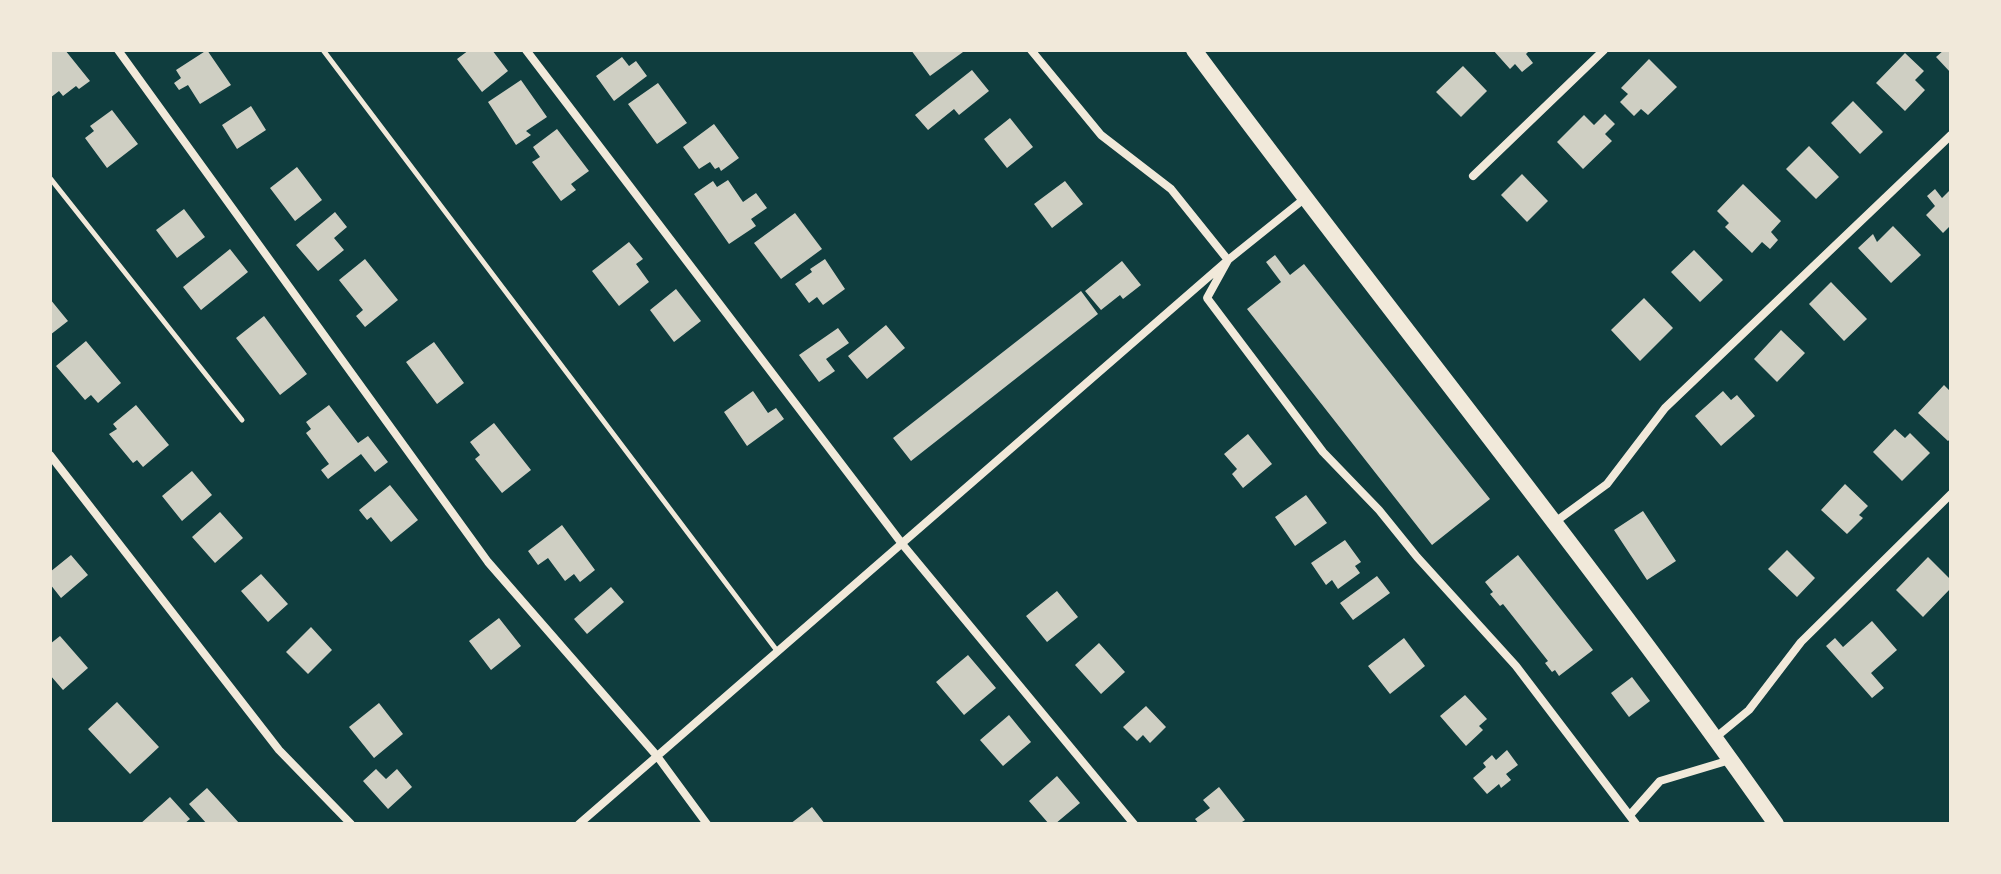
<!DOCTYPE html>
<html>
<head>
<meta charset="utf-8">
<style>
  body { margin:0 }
  #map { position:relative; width:2001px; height:874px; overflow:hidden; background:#0f3d3e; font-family:"Fira Sans",sans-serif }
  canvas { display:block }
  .frame { position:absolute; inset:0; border:52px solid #f1e9da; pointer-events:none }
</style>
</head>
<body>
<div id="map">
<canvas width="2001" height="874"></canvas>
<div class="frame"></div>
</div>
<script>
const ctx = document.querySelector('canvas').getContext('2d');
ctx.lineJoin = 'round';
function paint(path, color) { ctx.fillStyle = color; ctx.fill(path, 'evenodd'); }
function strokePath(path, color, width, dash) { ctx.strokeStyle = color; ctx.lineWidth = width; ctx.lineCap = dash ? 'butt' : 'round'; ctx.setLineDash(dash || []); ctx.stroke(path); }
const building = new Path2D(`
  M50 50H65L90 81 79 89 76 86 63 96 59 91 50 98Z
  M207 50 231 85 200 104 188 85 179 90 174 83 181 78 176 70Z
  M469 50H492L508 71 482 92 457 59Z
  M911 50H961L963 52 930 76Z
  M1493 50H1530L1526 54 1533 63 1522 72 1515 64 1510 69Z
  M1944 50H1951V73L1936 57Z
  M1905 53 1924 71 1915 80 1925 90 1905 111 1876 83Z
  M622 57 629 66 636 61 647 76 614 101 596 76Z
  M1649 59 1677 87 1648 115 1641 109 1634 116 1620 102 1628 94 1621 88Z
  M1463 66 1487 91 1461 117 1436 92Z
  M972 70 989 91 959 115 954 109 928 130 915 115Z
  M521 80 547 117 526 131 531 135 516 145 488 102Z
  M658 83 687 123 657 144 628 104Z
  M1853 101 1883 132 1860 154 1831 123Z
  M251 106 266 130 237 149 222 125Z
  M112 110 138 144 107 168 85 138 94 131 90 126Z
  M1605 114 1615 124 1605 134 1612 141 1583 169 1557 142 1584 115 1594 125Z
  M1010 118 1033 147 1007 168 984 139Z
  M714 124 739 158 721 171 719 167 715 169 710 162 699 169 683 147Z
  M557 129 589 171 571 184 576 190 561 201 532 162 540 157 533 147Z
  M1809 146 1839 177 1816 199 1786 169Z
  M297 167 322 200 295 221 270 188Z
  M1522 174 1548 201 1527 222 1501 195Z
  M728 180 743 202 756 193 767 208 751 219 756 226 729 244 694 194 713 181 717 187Z
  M1065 181 1083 204 1052 228 1034 204Z
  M1743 184 1781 221 1771 232 1778 240 1770 249 1762 242 1752 253 1725 227 1729 223 1717 211Z
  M1935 189 1942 198 1951 189V225L1943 233 1926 215 1935 206 1927 196Z
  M184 209 205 237 177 258 156 230Z
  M335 212 347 227 334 238 344 250 318 271 296 245Z
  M795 213 822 249 781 279 754 243Z
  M1893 226 1921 255 1891 283 1858 248 1873 234 1877 242Z
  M629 242 643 259 636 264 649 282 619 306 592 271Z
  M230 249 248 272 201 310 183 287Z
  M1694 250 1723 280 1700 302 1671 272Z
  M1275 255 1290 275 1304 264 1490 499 1432 545 1247 309 1281 282 1266 262Z
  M365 259 398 300 365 327 356 316 363 310 339 280Z
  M825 259 845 289 823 305 817 297 809 303 795 284 812 272 810 269Z
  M1122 261 1141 285 1123 299 1120 295 1101 310 1085 291Z
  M1831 282 1867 319 1844 341 1809 304Z
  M676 289 701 321 674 342 650 310Z
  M1081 291 1098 314 911 461 893 438Z
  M1644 298 1673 328 1640 361 1611 330Z
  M50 299 68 321 50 335Z
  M264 316 307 374 280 395 236 338Z
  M886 325 905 348 867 379 848 356Z
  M838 328 849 343 826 359 835 371 819 382 799 355Z
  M1781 330 1805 353 1777 382 1754 359Z
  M86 341 121 383 98 403 91 395 85 400 56 366Z
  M434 342 464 383 437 404 406 362Z
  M1944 385 1951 392V438L1948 441 1918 413Z
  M753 391 768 413 776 408 784 419 747 446 724 412Z
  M1723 391 1731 400 1737 395 1755 416 1721 446 1695 416Z
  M136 405 169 445 143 467 137 460 133 463 109 434 117 429 113 424Z
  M329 405 358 443 368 436 388 462 375 472 361 454 328 479 321 470 329 464 306 433 311 429 306 422Z
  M494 423 531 470 502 493 475 459 480 455 470 442Z
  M1895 429 1905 438 1910 433 1930 453 1902 481 1873 452Z
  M1248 434 1272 464 1243 488 1232 474 1237 469 1224 454Z
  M192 471 212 495 182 521 162 496Z
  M1845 484 1868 506 1859 515 1863 518 1847 534 1821 510Z
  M390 485 418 520 391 542 371 517 367 520 359 510Z
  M1306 495 1327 523 1295 546 1275 517Z
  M1643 511 1676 561 1647 580 1614 530Z
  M220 512 243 538 215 563 192 537Z
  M562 525 595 570 580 582 574 574 565 581 548 558 538 565 528 551Z
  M1345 540 1361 562 1355 566 1360 573 1338 589 1332 580 1326 585 1311 563Z
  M1787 550 1815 578 1797 597 1768 569Z
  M71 555 88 575 61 598 50 584V572Z
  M1518 555 1593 650 1559 676 1555 670 1552 672 1545 663 1548 661 1503 604 1500 606 1490 594 1493 592 1485 582Z
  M1928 557 1951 580V588L1923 617 1896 590Z
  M261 574 288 604 268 622 241 591Z
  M1377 576 1390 593 1353 620 1340 603Z
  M611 587 624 602 587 634 574 619Z
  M1057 591 1078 617 1047 642 1026 616Z
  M499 618 521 646 491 670 469 641Z
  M1872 621 1897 650 1871 673 1884 688 1872 698 1826 646 1835 638 1843 647Z
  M311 627 332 650 308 674 286 652Z
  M60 636 88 668 63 690 50 675V644Z
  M1404 638 1425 666 1390 694 1368 666Z
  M1099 643 1125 672 1101 694 1075 665Z
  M968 655 996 688 964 715 936 682Z
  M1632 677 1650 701 1629 717 1611 693Z
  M1465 695 1487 719 1479 726 1483 730 1466 746 1440 716Z
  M117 702 159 747 130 774 88 729Z
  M379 703 403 734 374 758 349 727Z
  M1146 706 1166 727 1150 743 1143 735 1137 741 1123 727Z
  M1009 715 1031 742 1003 766 980 740Z
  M1507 750 1518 765 1506 774 1511 780 1501 788 1499 784 1487 794 1473 778 1486 767 1483 763 1492 755 1496 760Z
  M376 769 386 779 397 769 412 787 388 809 363 781Z
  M1057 776 1080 803 1055 824H1049L1029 801Z
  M1219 787 1245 820 1239 824H1199L1195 819 1210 808 1203 800Z
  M207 788 240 824H207L189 804Z
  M170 797 190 819 184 824H140Z
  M812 807 825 824H790Z`);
const service = new Path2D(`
  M323 50 778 652
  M50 178 242 420`);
const minor = new Path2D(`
  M118 50 488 562 657 756 707 824
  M526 50 903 545 1134 824
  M1031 50 1101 135 1171 189 1228 260 1207 298 1323 452 1379 510 1417 557 1516 666 1636 824
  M1473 176 1604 50
  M50 455 279 750 351 824
  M1555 522 1607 484 1665 408 1951 135
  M1715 738 1749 710 1801 642 1951 494
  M1630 815 1660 781 1730 760
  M579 824 1228 260 1304 199`);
const primary = new Path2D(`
  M1194 50C1386 309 1591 560 1776 824`);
paint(building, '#cfcfc3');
strokePath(service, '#f1e9da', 5);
strokePath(minor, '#f1e9da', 8);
strokePath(primary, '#f1e9da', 16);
</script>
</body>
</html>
